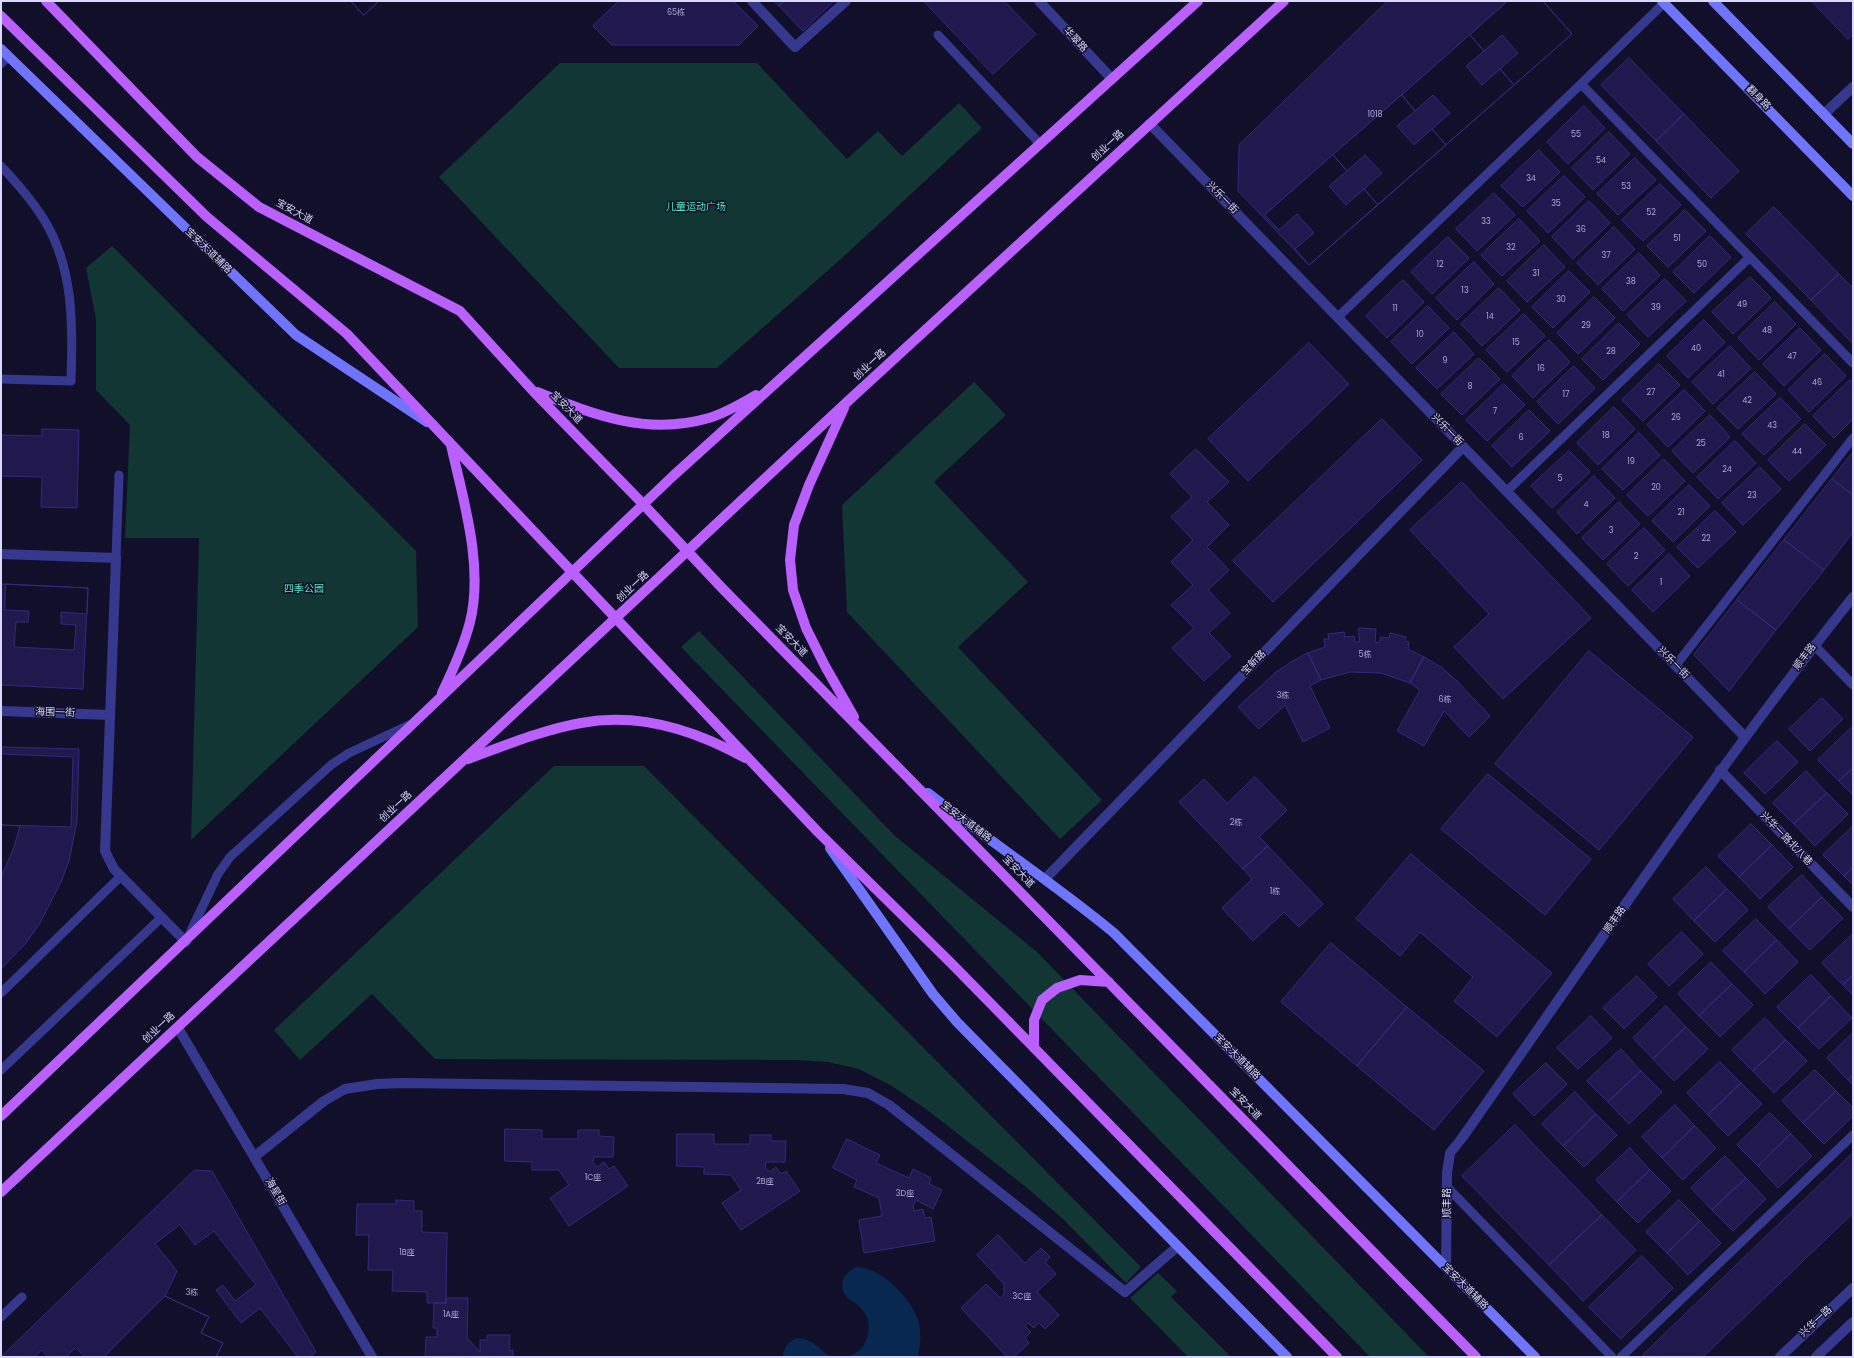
<!DOCTYPE html>
<html>
<head>
<meta charset="utf-8">
<style>
  body { margin:0 }
  #map { position:relative; width:1854px; height:1358px; overflow:hidden; background:#120f2b; font-family:Poppins,sans-serif }
  canvas { display:block }
  .frame { position:absolute; inset:0; border:2px solid #dbd9ff; pointer-events:none }
</style>
</head>
<body>
<div id="map">
<canvas width="1854" height="1358"></canvas>
<div class="frame"></div>
</div>
<script>
const ctx = document.querySelector('canvas').getContext('2d');
ctx.lineJoin = 'round';
function paint(path, color) { ctx.fillStyle = color; ctx.fill(path, 'evenodd'); }
function strokePath(path, color, width, dash) { ctx.strokeStyle = color; ctx.lineWidth = width; ctx.lineCap = dash ? 'butt' : 'round'; ctx.setLineDash(dash || []); ctx.stroke(path); }
function write(font, color, halo, rows, align = 'center') {
  ctx.font = font + ' Poppins,"Noto Sans SC",sans-serif'; ctx.lineWidth = 3; ctx.setLineDash([]); ctx.textBaseline = 'middle'; ctx.strokeStyle = halo; ctx.fillStyle = color; for (const [text, x, y, turn = 0] of rows) {
    ctx.save(); ctx.translate(x, y); ctx.rotate((+turn || 0) * Math.PI / 180); ctx.textAlign = isNaN(turn) ? turn : align; if (halo) ctx.strokeText(text, 0, 0); ctx.fillText(text, 0, 0); ctx.restore();
  }
}
const green = new Path2D(`
  M560 63H757L847 159 878 131 902 156 959 103 982 128 842 258 717 368H619L439 177Z
  M112 246 416 551 418 627 191 840 199 538H125L130 425 96 390V319L86 268Z
  M974 382 1006 415 934 482 1028 582 958 647 1102 800 1060 839 847 612 842 505Z
  M699 631 894 835 1037 952 1429 1357H1370L681 647Z
  M554 766H644L1141 1267 1126 1283 1063 1219 1026 1187 926 1109 892 1086 859 1069 828 1062 796 1060 435 1059 372 994 300 1060 274 1030Z
  M1158 1273 1177 1291 1171 1297 1231 1357H1188L1130 1298Z`);
const water = new Path2D(`
  M857 1267C882 1267 913 1300 919 1323 921 1334 921 1346 917 1357H845C855 1355 863 1349 866 1340 871 1329 869 1316 861 1308 856 1303 850 1301 846 1296 837 1284 845 1271 857 1267Z
  M798 1338C813 1338 819 1351 832 1357H783C783 1347 789 1341 798 1338Z`);
const building = new Path2D(`
  M351 1H379L364 15Z
  M351 1H379L364 15Z
  M619 1H733L758 26 739 45H612L593 26Z
  M774 1H784L779 6Z
  M784 1H834L803 31 779 6Z
  M924 1H1004L1036 34 993 74Z
  M1388 1H1543L1572 34 1309 265 1238 191 1239 145Z
  M1508 1H1543L1572 34 1514 85 1500 69 1518 53 1502 35 1484 51 1470 35Z
  M1812 1H1853V34L1848 39Z
  M1470 35 1484 51 1466 66 1482 85 1500 69 1514 85 1446 145 1432 129 1450 113 1433 95 1415 111 1402 95Z
  M1629 58 1684 114 1656 141 1601 85Z
  M1402 95 1415 111 1397 126 1414 145 1432 129 1446 145 1378 205 1364 189 1382 173 1365 155 1347 171 1333 155Z
  M1584 106 1605 128 1568 164 1547 142Z
  M1684 114 1739 171 1711 198 1656 141Z
  M1609 132 1630 154 1593 190 1572 168Z
  M1539 150 1560 172 1523 207 1501 186Z
  M1333 155 1347 171 1329 186 1346 205 1364 189 1378 205 1309 265 1295 249 1314 233 1297 214 1279 230 1265 215Z
  M1635 158 1656 180 1618 215 1597 194Z
  M1564 176 1585 197 1548 233 1527 211Z
  M1660 184 1681 205 1643 241 1622 220Z
  M1494 193 1515 215 1477 251 1456 229Z
  M1589 201 1610 223 1573 259 1552 237Z
  M1774 207 1839 274 1811 300 1746 234Z
  M1685 210 1706 231 1668 267 1647 246Z
  M1519 219 1540 241 1502 276 1481 255Z
  M1614 227 1635 249 1598 285 1577 263Z
  M1710 236 1731 257 1694 293 1673 272Z
  M1448 237 1469 258 1432 294 1411 272Z
  M1544 245 1565 267 1527 302 1507 281Z
  M1639 253 1660 275 1623 311 1602 289Z
  M1474 262 1494 284 1457 320 1436 298Z
  M1569 271 1590 292 1553 328 1532 307Z
  M1839 274 1853 288V344L1811 300Z
  M1750 277 1771 298 1733 334 1712 312Z
  M1665 279 1686 301 1648 337 1627 315Z
  M1403 280 1424 302 1387 338 1366 316Z
  M1499 288 1520 310 1482 346 1461 324Z
  M1594 297 1615 318 1578 354 1557 333Z
  M1775 302 1796 324 1759 360 1738 338Z
  M1428 306 1449 328 1412 364 1391 342Z
  M1524 314 1545 336 1507 372 1486 350Z
  M1704 320 1725 342 1688 378 1667 356Z
  M1619 323 1640 344 1603 380 1582 359Z
  M1800 328 1821 350 1784 386 1763 364Z
  M1454 332 1474 354 1437 389 1416 368Z
  M1549 340 1570 362 1533 398 1512 376Z
  M1309 343 1349 384 1248 481 1208 439Z
  M1730 346 1751 368 1713 404 1692 382Z
  M1825 354 1846 376 1809 412 1788 390Z
  M1479 358 1500 379 1462 415 1441 394Z
  M1659 364 1680 385 1643 421 1622 400Z
  M1574 366 1595 388 1558 424 1537 402Z
  M1755 372 1776 394 1738 429 1717 408Z
  M1850 380 1853 383V419L1834 438 1813 416Z
  M1504 384 1525 405 1487 441 1466 420Z
  M1684 390 1705 411 1668 447 1647 425Z
  M1780 398 1801 419 1764 455 1742 434Z
  M1614 407 1635 429 1598 465 1577 443Z
  M1529 410 1550 431 1512 467 1492 446Z
  M1710 415 1730 437 1693 473 1672 451Z
  M1382 419 1422 460 1273 602 1233 561Z
  M1805 424 1826 445 1789 481 1768 460Z
  M42 429 79 430 77 508 41 507 42 477 1 476V435L42 436Z
  M1639 433 1660 455 1623 490 1602 469Z
  M1735 441 1756 463 1718 499 1697 477Z
  M1196 449 1229 482 1207 502 1229 525 1207 547 1229 570 1208 590 1230 613 1209 633 1231 656 1204 681 1172 648 1194 628 1171 605 1193 585 1171 562 1193 540 1171 517 1192 497 1170 474Z
  M1569 451 1590 472 1552 508 1531 486Z
  M1853 452V495L1832 479Z
  M1664 459 1685 481 1648 516 1627 495Z
  M1760 467 1781 489 1743 525 1722 503Z
  M1594 476 1615 498 1577 534 1557 512Z
  M1832 479 1853 495V532L1824 570 1784 540Z
  M1462 482 1591 618 1503 699 1454 647 1489 614 1410 530Z
  M1689 485 1710 506 1673 542 1652 521Z
  M1619 502 1640 524 1603 560 1582 538Z
  M1715 511 1736 532 1698 568 1677 547Z
  M1644 528 1665 550 1628 586 1607 564Z
  M1784 540 1824 570 1776 630 1737 600Z
  M1669 554 1690 576 1653 612 1632 590Z
  M1 584 88 588 83 689 1 685Z
  M6 584 88 588 87 614 61 612V624L76 625 74 650 14 647 16 622H28L29 611 5 610Z
  M1737 600 1776 630 1729 691 1694 655Z
  M1359 628 1376 629 1375 642 1379 643 1381 637 1389 638 1390 633 1406 637 1405 641 1409 642 1408 649 1424 657 1410 683 1381 673 1350 672 1321 680 1308 653 1325 647 1324 639H1329L1328 634 1344 632 1345 637 1354 636 1355 642H1359Z
  M1589 651 1693 737 1599 850 1495 764Z
  M1308 653 1321 680 1310 686 1330 728 1303 742 1285 705 1259 729 1238 707 1275 673 1291 662Z
  M1424 657 1441 667 1456 680 1490 716 1469 737 1444 711 1424 746 1397 731 1420 690 1410 683Z
  M1822 698 1843 719 1810 751 1789 729Z
  M1851 728 1853 729V768L1839 781 1818 760Z
  M1777 741 1798 762 1765 794 1744 773Z
  M1 747 79 749 77 821 69 861 61 882 40 923 26 943 1 969V877L14 847 20 826 1 825Z
  M1 754 73 757 71 827 1 825Z
  M1853 768V795L1839 781Z
  M1806 771 1827 793 1794 824 1773 803Z
  M1488 774 1591 859 1545 915 1441 829Z
  M1255 777 1287 810 1259 837 1268 846 1243 869 1179 802 1204 779 1227 803Z
  M1827 793 1848 814 1815 846 1794 824Z
  M1751 824 1772 845 1739 877 1718 856Z
  M1853 826V867L1844 876 1823 855Z
  M1772 845 1793 867 1760 899 1739 877Z
  M1268 846 1323 904 1299 927 1284 912 1253 941 1222 908 1252 879 1243 869Z
  M1411 854 1552 973 1497 1037 1454 1001 1473 977 1420 932 1400 956 1356 919Z
  M1706 867 1727 889 1694 921 1673 899Z
  M1853 867V885L1844 876Z
  M1802 875 1822 897 1789 929 1768 907Z
  M1727 889 1748 910 1715 942 1694 921Z
  M1822 897 1843 918 1810 950 1789 929Z
  M1756 919 1777 940 1744 972 1723 951Z
  M1682 932 1703 954 1669 986 1648 964Z
  M1853 934V975L1843 985 1822 963Z
  M1777 940 1798 962 1765 994 1744 972Z
  M1331 943 1407 1007 1357 1066 1281 1002Z
  M1711 962 1732 984 1699 1016 1678 994Z
  M1811 975 1831 996 1798 1028 1777 1007Z
  M1853 975V995L1843 985Z
  M1637 976 1657 997 1624 1029 1603 1008Z
  M1732 984 1753 1005 1720 1037 1699 1016Z
  M1831 996 1852 1018 1819 1049 1798 1028Z
  M1666 1006 1686 1027 1653 1059 1633 1038Z
  M1407 1007 1484 1071 1434 1130 1357 1066Z
  M1591 1016 1612 1038 1578 1069 1557 1048Z
  M1765 1018 1786 1040 1753 1071 1732 1050Z
  M1686 1027 1708 1049 1674 1081 1653 1059Z
  M1853 1033V1075L1848 1080 1827 1058Z
  M1786 1040 1807 1061 1774 1093 1753 1071Z
  M1621 1049 1641 1071 1608 1102 1587 1081Z
  M1720 1062 1741 1083 1708 1115 1687 1093Z
  M1546 1063 1567 1084 1534 1116 1513 1094Z
  M1815 1070 1836 1091 1803 1123 1782 1101Z
  M1641 1071 1662 1092 1629 1124 1608 1102Z
  M1853 1075V1085L1848 1080Z
  M1741 1083 1762 1104 1728 1136 1708 1115Z
  M1836 1091 1853 1108V1116L1824 1144 1803 1123Z
  M1575 1092 1596 1114 1563 1146 1542 1124Z
  M1675 1105 1695 1126 1662 1158 1642 1137Z
  M1770 1113 1791 1134 1758 1166 1737 1145Z
  M1596 1114 1617 1135 1584 1167 1563 1146Z
  M1515 1125 1602 1215 1549 1265 1462 1176Z
  M1695 1126 1716 1148 1683 1180 1662 1158Z
  M505 1129 542 1130V1139H578V1130H599V1136L614 1137 613 1157H594L593 1162 597 1167 604 1162 609 1169 614 1166 628 1186 569 1226 550 1198 569 1185 559 1170H532V1162L505 1161Z
  M677 1134H714V1144H750V1135H771V1141H786L785 1162H766L765 1167 769 1172 776 1167 781 1174 786 1171 800 1191 741 1230 722 1203 741 1190 731 1175 704 1174V1167L677 1166Z
  M1791 1134 1812 1156 1778 1188 1758 1166Z
  M847 1139 880 1155 876 1163 909 1178 913 1169 931 1178 929 1184 942 1190 933 1209 916 1200 913 1206 914 1211 923 1209 925 1218 931 1217 935 1241 864 1253 859 1220 882 1216 879 1198 854 1187 857 1180 833 1168Z
  M1630 1148 1650 1170 1617 1202 1596 1180Z
  M1853 1153V1213L1703 1357H1645L1643 1355Z
  M1725 1156 1746 1178 1712 1210 1691 1188Z
  M195 1170 212 1171 316 1352 310 1357H216L223 1343 201 1333 209 1317 165 1296 104 1357H1Z
  M1650 1170 1671 1191 1638 1223 1617 1202Z
  M1746 1178 1766 1199 1733 1231 1712 1210Z
  M396 1200 414 1201V1211H422V1232L447 1233 446 1303H427V1292L392 1291 393 1270H368L369 1235H356L357 1204H396Z
  M1679 1200 1700 1221 1667 1253 1646 1232Z
  M1602 1215 1636 1250 1583 1301 1549 1265Z
  M1700 1221 1721 1243 1688 1275 1667 1253Z
  M180 1225 195 1245 214 1231 256 1285 235 1301 223 1285 216 1290 241 1323 260 1308 298 1357H216L223 1343 201 1333 209 1317 165 1296 177 1271 155 1244Z
  M998 1235 1025 1263 1041 1248 1050 1257 1045 1262 1056 1274 1037 1292 1059 1315 1045 1329 1039 1323 1034 1328 1028 1323 1025 1326 1031 1332 1025 1338 1029 1343 1014 1357H1007L961 1308 986 1284 1000 1298 1004 1295V1284L977 1255Z
  M1642 1256 1673 1288 1621 1339 1589 1307Z
  M446 1298H468L467 1338 480 1352V1340H487V1335H510L509 1350H513V1357H425L426 1337H437V1328H433L434 1303H446Z
  M76 1348 85 1357H66Z
  M42 1350 48 1357H35Z`);
const service = new Path2D(`
  M1664 3 1581 84 1853 363
  M938 35 1040 144
  M1 166C16 182 31 199 43 218 74 267 73 326 71 381L1 379
  M1338 317 1581 84
  M1507 491 1750 257
  M116 558 119 475
  M1814 645 1853 685
  M1676 665 1853 438
  M188 937 218 874 230 857 331 765 349 753 409 725
  M1 993 121 876
  M1 1070 162 917
  M1447 1187 1612 1357
  M1 1317 22 1297
  M1621 1357 1853 1135`);
const minor = new Path2D(`
  M752 1 795 47 846 1
  M1039 1 1112 79
  M1 63 8 56
  M1824 114 1853 87
  M1150 124 1745 737
  M1 554 116 558 105 851 114 869 186 942
  M1 711 110 715
  M1720 770 1853 907
  M1045 879 1463 447
  M178 1028 372 1357
  M254 1157 324 1101 345 1089 377 1084 403 1083 843 1089 868 1093 889 1105 1125 1292 1178 1246
  M1446 1268 1447 1173 1450 1153 1462 1138C1590 956 1714 771 1853 597`);
const tertiary = new Path2D(`
  M1780 1357 1853 1288
  M1816 1357 1853 1322`);
const secondary = new Path2D(`
  M1662 1 1853 196
  M1713 1 1853 144
  M1 49 296 335 427 422
  M928 793C989 841 1054 883 1114 933L1535 1357
  M830 848 933 994 957 1022 1287 1357`);
const primary = new Path2D(`
  M46 1 197 157 259 207 460 311 533 391 643 504 722 588 1476 1357
  M1 16 207 217 347 334 818 832 951 963 1337 1357
  M537 392C594 415 647 436 709 418 725 413 741 404 756 395
  M844 408 809 485 794 525 790 560 793 590 806 628 825 666 854 717
  M442 693C453 670 464 646 470 622 484 566 463 499 451 445
  M468 759C504 746 542 730 581 723 638 712 695 730 745 758
  M1034 1048V1020L1042 1000 1057 988 1080 980 1109 982
  M1 1116 673 476 1198 1
  M1 1192 847 402 1284 1`);
const numberNames = [
  ["65栋",676,13],
  ["1018",1375,115],
  ["55",1576,135],
  ["54",1601,161],
  ["34",1531,179],
  ["53",1626,187],
  ["35",1556,204],
  ["52",1651,213],
  ["33",1486,222],
  ["36",1581,230],
  ["51",1677,239],
  ["32",1511,248],
  ["37",1606,256],
  ["12",1440,265],
  ["50",1702,265],
  ["31",1536,274],
  ["38",1631,282],
  ["13",1465,291],
  ["30",1561,300],
  ["49",1742,305],
  ["39",1656,308],
  ["11",1395,309],
  ["14",1490,317],
  ["29",1586,326],
  ["48",1767,331],
  ["10",1420,335],
  ["15",1516,343],
  ["40",1696,349],
  ["28",1611,352],
  ["47",1792,357],
  ["9",1445,361],
  ["16",1541,369],
  ["41",1721,375],
  ["46",1817,383],
  ["8",1470,387],
  ["27",1651,393],
  ["17",1566,395],
  ["42",1747,401],
  ["7",1495,412],
  ["26",1676,418],
  ["43",1772,426],
  ["18",1606,436],
  ["6",1521,438],
  ["25",1701,444],
  ["44",1797,452],
  ["19",1631,462],
  ["24",1727,470],
  ["5",1560,479],
  ["20",1656,488],
  ["23",1752,496],
  ["4",1586,505],
  ["21",1681,513],
  ["3",1611,531],
  ["22",1706,539],
  ["2",1636,557],
  ["1",1661,583],
  ["5栋",1365,655],
  ["3栋",1283,696],
  ["6栋",1445,700],
  ["2栋",1236,823],
  ["1栋",1275,892],
  ["1C座",593,1178],
  ["2B座",765,1182],
  ["3D座",905,1194],
  ["1B座",407,1253],
  ["3栋",192,1293],
  ["3C座",1022,1297],
  ["1A座",451,1315]
];
const streetNames = [
  ["华翠路",1075,40,47],
  ["翻身路",1758,98,45],
  ["创业一路",1108,146,-43],
  ["兴乐一街",1222,198,46],
  ["宝安大道",294,212,28],
  ["宝安大道辅路",208,251,44],
  ["创业一路",870,365,-43],
  ["宝安大道",566,408,46],
  ["兴乐一街",1447,430,46],
  ["创业一路",633,587,-43],
  ["宝安大道",791,641,46],
  ["顺丰路",1805,657,-53],
  ["宝新路",1254,663,-46],
  ["兴乐一街",1673,663,46],
  ["海围一街",55,713,2],
  ["创业一路",396,807,-43],
  ["宝安大道辅路",966,822,37],
  ["兴华一路北八巷",1786,839,46],
  ["宝安大道",1018,872,46],
  ["顺丰路",1615,920,-55],
  ["创业一路",159,1028,-43],
  ["宝安大道辅路",1237,1057,45],
  ["宝安大道",1245,1104,46],
  ["海星街",275,1192,59],
  ["顺丰路",1447,1203,-90],
  ["宝安大道辅路",1465,1287,45],
  ["兴华一路",1816,1322,-43]
];
const parkNames = [
  ["儿童运动广场",696,207],
  ["四季公园",304,589]
];
paint(green, '#113633');
paint(water, '#082751');
paint(building, '#21194e');
strokePath(building, '#34297c', 1);
strokePath(service, '#36388e', 9);
strokePath(minor, '#36388e', 10);
strokePath(tertiary, '#36388e', 10);
strokePath(secondary, '#7075ff', 10);
strokePath(primary, '#ba60ff', 10);
write('8px', '#aca9d3', null, numberNames);
write('10px', '#dbd9ff', '#120f2b', streetNames);
write('10px', '#5aeabe', '#120f2b', parkNames);
</script>
</body>
</html>
